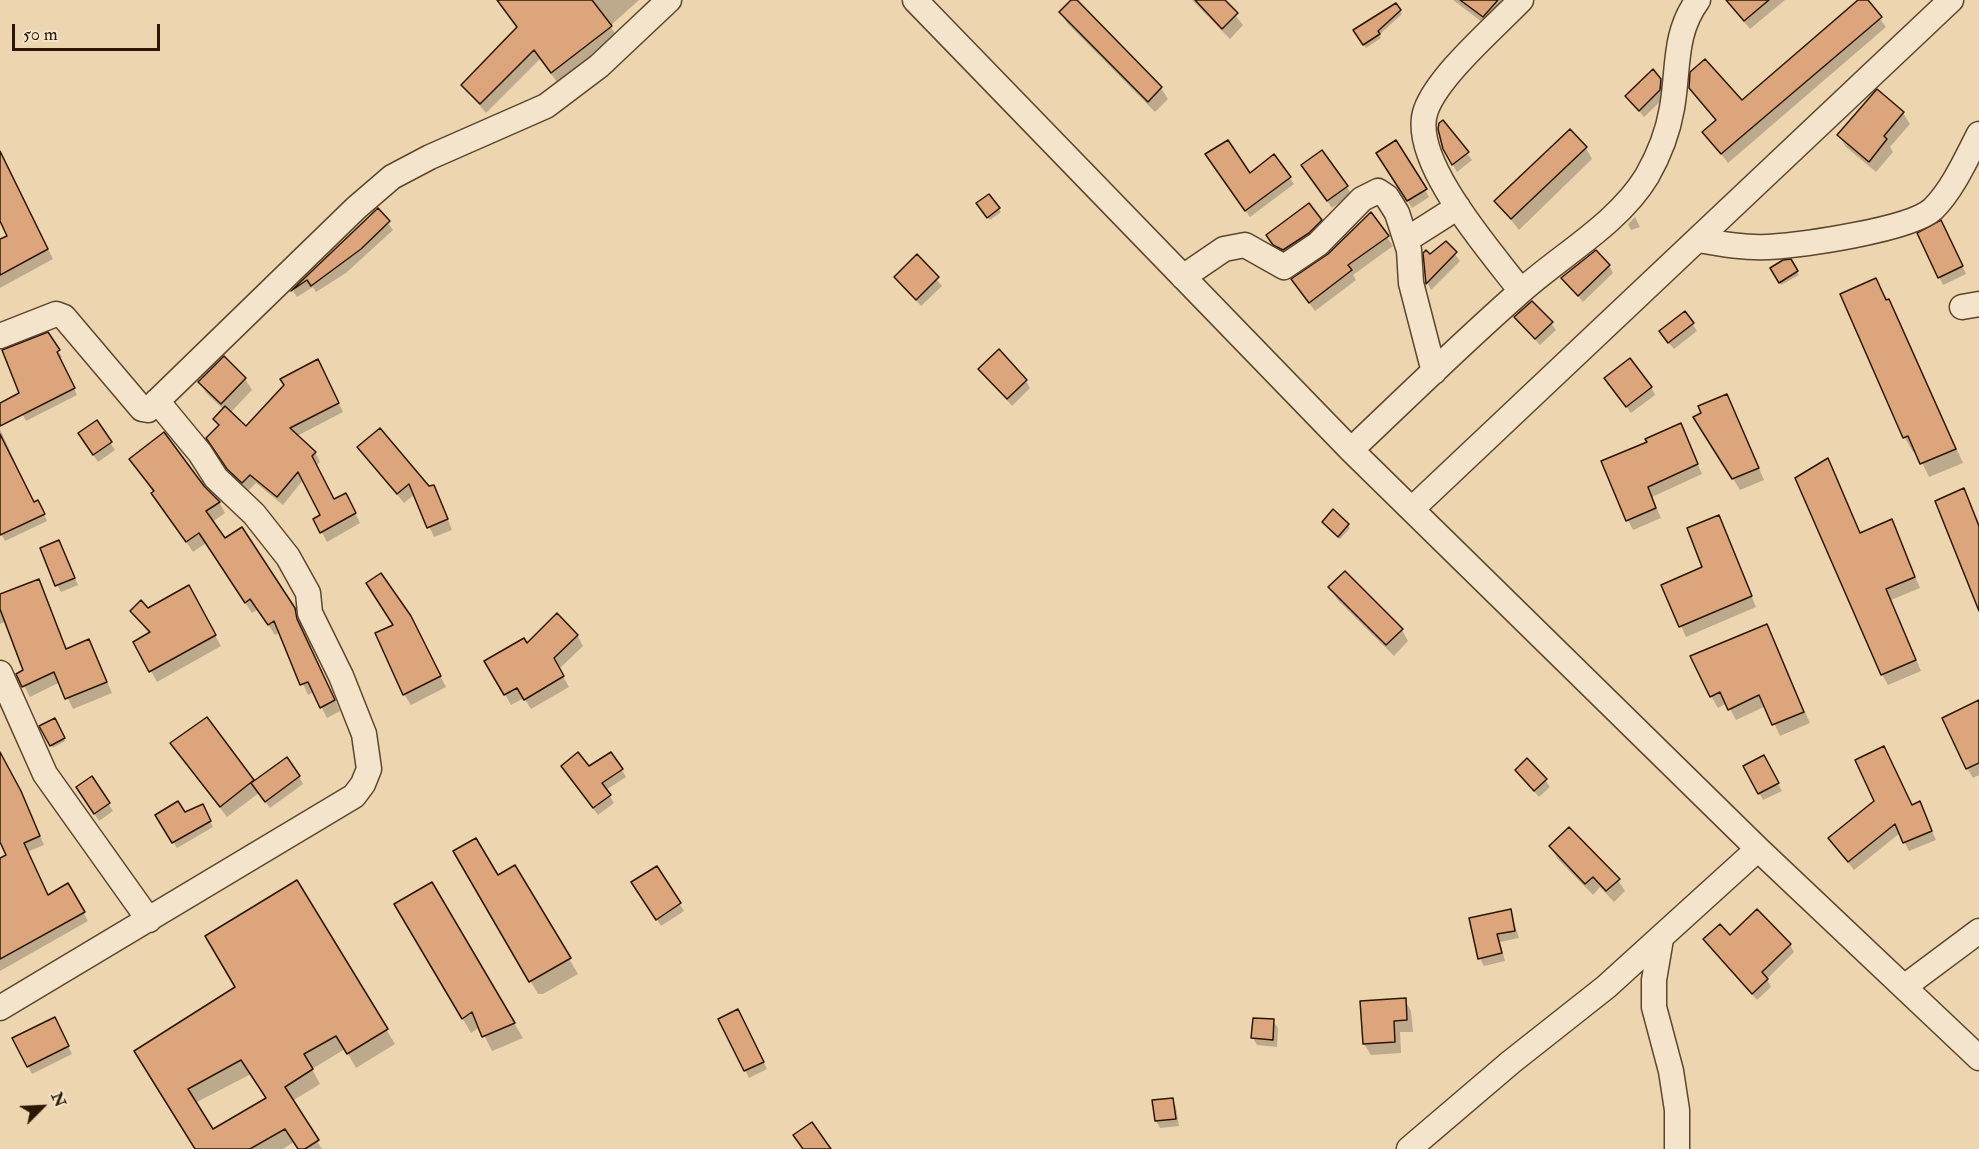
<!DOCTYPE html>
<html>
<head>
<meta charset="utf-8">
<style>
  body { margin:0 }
  #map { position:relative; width:1979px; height:1149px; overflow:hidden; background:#edd5af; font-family:"IM FELL Double Pica",serif }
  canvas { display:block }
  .north { position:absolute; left:12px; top:1077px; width:60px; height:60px; -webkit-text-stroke:4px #f3e4cb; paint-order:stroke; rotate:66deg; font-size:16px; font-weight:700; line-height:24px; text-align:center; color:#2c1800 }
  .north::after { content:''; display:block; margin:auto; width:21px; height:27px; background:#2c1800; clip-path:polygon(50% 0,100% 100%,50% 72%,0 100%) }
  .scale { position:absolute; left:12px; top:24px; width:148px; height:27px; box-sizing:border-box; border:3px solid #2c1800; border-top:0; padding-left:8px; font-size:18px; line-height:21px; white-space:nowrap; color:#2c1800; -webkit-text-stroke:4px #f3e4cb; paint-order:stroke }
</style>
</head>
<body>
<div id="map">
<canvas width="1979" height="1149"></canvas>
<div class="north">N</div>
<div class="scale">50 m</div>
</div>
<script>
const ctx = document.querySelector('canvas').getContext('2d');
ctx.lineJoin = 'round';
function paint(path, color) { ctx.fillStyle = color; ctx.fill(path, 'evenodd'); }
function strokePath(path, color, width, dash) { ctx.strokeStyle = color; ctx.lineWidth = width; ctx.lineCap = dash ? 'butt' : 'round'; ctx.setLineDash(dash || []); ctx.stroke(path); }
const shadow = new Path2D(`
  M501 0H639L610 26 617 36 557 82 540 59 486 113 462 85 518 29Z
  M1075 0 1161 88 1168 99 1155 112 1067 23 1061 12Z
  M1192 0H1223L1243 25 1230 39Z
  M1453 0H1507L1490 28Z
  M1730 0H1785L1750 29 1734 10Z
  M1861 0H1866L1886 27 1728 163 1704 132 1716 121 1691 87 1742 102Z
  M1396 5 1402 14 1379 35 1381 38 1366 48 1355 31Z
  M1660 79 1665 87 1664 98 1644 117 1627 96Z
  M1878 91 1903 113 1910 124 1890 147 1893 152 1876 172 1846 147 1839 135Z
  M1443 122 1472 160 1457 172 1444 149Z
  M1396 142 1429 197 1412 208 1382 161Z
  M1586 148 1592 159 1519 230 1496 201Z
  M0 152 53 259 0 288V241L9 236 0 218Z
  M1274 156 1294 184 1250 217 1211 161 1249 175Z
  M1307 173 1347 187 1351 194 1332 208Z
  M989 196 1001 212 990 220 980 206Z
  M378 210 393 230 346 273 316 292 313 287 297 297 293 291Z
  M1635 217 1640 227 1631 230 1628 224Z
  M1320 221 1325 228 1288 257 1279 252 1272 243Z
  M1945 230 1966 274 1943 285 1919 234Z
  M1387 237 1393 246 1353 275 1356 280 1315 311 1299 289Z
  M1446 243 1460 261 1431 290 1428 284 1425 253 1430 256Z
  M917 256 942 286 921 306 896 277Z
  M1790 261 1799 275 1781 285 1772 269Z
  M1609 265 1613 273 1583 302 1563 278Z
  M1876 280 1897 315 1963 463 1929 477 1916 450 1913 452 1905 438 1842 295Z
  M1685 313 1697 331 1674 349 1665 339Z
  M1515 317 1551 323 1556 330 1540 345Z
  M4 351H58L62 357 60 359 77 395 26 421 14 398 21 394Z
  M980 369 1026 381 1030 388 1012 406Z
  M323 370 343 412 297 436 315 452 320 462 316 466 334 500 351 504 360 523 327 542 315 519 322 516 303 480 283 505 256 483 248 491 234 478 214 448 219 427 215 419 224 410 206 393 200 382 245 379 252 390 230 413 246 428Z
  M1606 379 1651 387 1655 395 1631 413Z
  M1727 396 1764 480 1740 490 1702 429Z
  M97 423 115 450 98 462 84 441Z
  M1681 425 1702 474 1652 497 1661 518 1633 530 1628 520 1649 443Z
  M0 429 34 504 42 509 47 521 5 541 0 532Z
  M359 448 439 497 452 530 434 537 415 494 404 503Z
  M131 459 203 487 219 502 225 513 212 522 225 540 294 609 340 711 327 718 314 692 308 695 280 632 275 635 258 609 252 613 206 543 193 552Z
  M1827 460 1861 534 1891 521 1920 588 1891 600 1921 671 1888 685 1882 674Z
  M1963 490 1979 523V608L1949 537Z
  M1718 517 1756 607 1686 637 1663 585 1704 567Z
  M1323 522 1348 525 1350 528 1340 539Z
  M59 542 78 585 61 592 57 585Z
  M39 581 67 650 94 652 112 693 73 709 60 682 30 697 18 674 25 671 6 621 0 624V595Z
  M188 588 221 646 157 682 135 642 149 634 132 611 148 609Z
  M1330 588 1402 630 1408 641 1394 656 1337 599Z
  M410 617 446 687 411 705 404 694Z
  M1766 626 1810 723 1780 736 1766 706 1736 720 1727 703 1718 708 1711 696Z
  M577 635 583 646 559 669 569 687 531 709 524 698 511 705 486 661 527 645Z
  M1979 702V775L1973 778 1967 768Z
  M54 720 65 741 53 748 41 726Z
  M0 754 25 801 44 845 27 852 48 896 68 885 88 921 0 971V860L8 856 0 838Z
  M179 754 254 783 299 776 303 784 270 808 259 793 227 817Z
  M1764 757 1782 791 1763 800 1745 767Z
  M589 768 622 770 626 777 606 790 614 803 598 815 567 773Z
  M1517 770 1545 780 1550 787 1539 797Z
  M92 778 113 811 99 821 82 795Z
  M1920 803 1936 840 1909 851 1900 833 1854 870 1830 838Z
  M205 811 213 827 177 848 157 816Z
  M1551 847 1618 880 1625 891 1614 902 1600 887 1593 895 1557 858Z
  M455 852 497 877 515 867 578 974 543 994H538Z
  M657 868 684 911 661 926 637 890Z
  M297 882 395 1044 356 1068 345 1049 312 1069 320 1084 292 1101 322 1149H299L294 1142 283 1149H196L144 1066 237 987ZM251 1074 267 1099 213 1131 195 1103Z
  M431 884 523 1038 492 1051 480 1027 471 1033 396 905Z
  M1510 910 1519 938 1500 942 1505 961 1484 966 1480 958Z
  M1730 937 1790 945 1794 952 1767 979 1771 987 1757 1000 1705 939Z
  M1405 1000 1411 1011 1413 1032H1400L1401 1053 1371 1055 1364 1044Z
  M742 1018 767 1069 749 1078 720 1019Z
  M1273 1021 1278 1028 1277 1047 1257 1045 1253 1038Z
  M58 1026 72 1054 32 1074 14 1038Z
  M1172 1099 1176 1107 1179 1126 1160 1128 1156 1121 1153 1102Z`);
const building = new Path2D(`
  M497 0H592L612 26 551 73 534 50 480 104 461 85 517 27Z
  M1071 0H1077L1162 87 1148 102 1059 12Z
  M1195 0H1225L1238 13 1222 29Z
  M1460 0H1498L1483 17Z
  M1726 0H1769L1744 21Z
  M1858 0H1868L1882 17 1721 154 1702 132 1716 120 1689 88 1690 72 1705 59 1742 100Z
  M1396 3 1401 10 1378 31 1380 34 1363 45 1353 30Z
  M1653 69 1661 79 1660 90 1639 111 1625 96Z
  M1877 89 1904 112 1884 136 1887 139 1869 162 1837 135Z
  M1443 120 1469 152 1452 165 1443 149 1438 129 1439 123Z
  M1570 129 1587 147 1511 219 1494 201Z
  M1228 140 1250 173 1274 154 1291 177 1245 211 1205 154Z
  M1396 140 1427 189 1407 201 1376 153Z
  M1322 150 1348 186 1327 201 1301 165Z
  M0 151 48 249 0 275V239L7 236 0 221Z
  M989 194 1000 208 987 218 976 203Z
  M1309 203 1322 220 1309 233 1283 250 1273 245 1266 235Z
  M378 208 390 221 361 249 311 286 307 280 291 291Z
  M1371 212 1389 236 1348 265 1352 270 1309 303 1291 279 1328 254Z
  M1941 220 1963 266 1938 278 1917 233Z
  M1446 241 1457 252 1426 284 1423 253 1426 250 1430 254Z
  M1596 250 1610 265 1578 296 1561 278Z
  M917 254 939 277 916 300 894 277Z
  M1791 259 1798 271 1779 283 1770 268 1783 260Z
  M1876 278 1886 300 1889 299 1956 449 1920 464 1908 436 1903 438 1840 294Z
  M1532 301 1553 322 1535 339 1514 317Z
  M1685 311 1694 323 1668 343 1659 331Z
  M48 332 60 350 57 352 75 388 0 426V403L19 393 2 350Z
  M999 349 1027 380 1007 399 978 369Z
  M224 356 246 378 221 404 198 382Z
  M1630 358 1652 387 1626 407 1604 378Z
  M318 359 339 403 290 428 316 452 312 456 334 499 346 493 356 513 320 533 313 519 320 515 298 472 277 497 250 475 242 483 227 469 206 438 219 425 213 419 225 406 246 426 284 385 280 379Z
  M1727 394 1759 468 1732 479 1693 417 1701 413 1698 406Z
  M97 420 112 442 93 455 78 433Z
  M1681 423 1698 464 1648 487 1656 508 1626 521 1601 461 1647 442 1645 439Z
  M380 428 429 486 434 485 448 519 427 528 409 484 397 494 357 447Z
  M164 432 204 486 220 502 206 511 225 538 242 527 295 608 297 619 335 700 320 708 308 682 300 685 274 621 268 625 250 599 245 603 199 533 186 542 151 493 154 491 129 459Z
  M0 434 34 502 38 500 45 514 0 535Z
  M1828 458 1860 533 1892 519 1915 577 1886 589 1916 660 1881 675 1795 478Z
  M1964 488 1979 526V611L1935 501Z
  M1333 509 1349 524 1338 537 1322 522Z
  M1719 515 1752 596 1679 627 1661 585 1702 567 1687 528Z
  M59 540 75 578 55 586 40 548Z
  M1345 571 1403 629 1386 645 1328 587Z
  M381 573 411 616 441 676 403 695 375 633 393 625 366 583Z
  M39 579 66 649 89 639 107 682 65 699 54 672 22 687 16 674 23 670 0 609V594Z
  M189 585 216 635 149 672 133 642 150 632 130 611 141 600 148 608Z
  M557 613 578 635 554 658 564 676 524 700 517 688 504 695 484 661 524 638 527 643Z
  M1767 624 1804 712 1772 725 1759 695 1728 710 1720 692 1710 697 1690 656Z
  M1979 700V763L1966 769 1942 718Z
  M207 717 254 780 220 807 170 743Z
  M55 718 65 738 50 746 39 726Z
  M1884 746 1912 805 1920 801 1932 831 1903 843 1895 824 1848 862 1828 838 1874 801 1855 760Z
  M0 752 21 791 40 836 24 843 48 895 68 883 85 912 0 959V858L6 855 0 842Z
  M578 752 589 766 611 752 623 769 602 783 611 795 593 808 561 766Z
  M1764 755 1779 783 1758 794 1743 766Z
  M287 757 300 776 265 802 251 783Z
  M1527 758 1547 779 1534 791 1515 770Z
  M92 776 110 803 94 814 76 787Z
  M178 801 185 812 203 804 211 821 172 843 155 815Z
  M1569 827 1620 879 1606 891 1593 877 1585 884 1549 846Z
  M476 838 498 875 515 865 571 958 529 982 453 851Z
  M657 866 681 903 656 920 631 882Z
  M297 880 388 1029 347 1054 336 1036 304 1054 313 1069 285 1087 319 1140 305 1149H298L285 1129 250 1149H195L134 1051 235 987 205 936ZM241 1060 266 1098 213 1129 188 1089Z
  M432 882 515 1023 482 1037 472 1012 462 1019 394 904Z
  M1511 909 1515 931 1497 934 1502 953 1478 959 1469 918Z
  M1757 909 1791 944 1762 972 1768 979 1752 994 1703 939 1720 924 1730 935Z
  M1406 998 1407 1020 1394 1021 1395 1042 1363 1044 1360 1001Z
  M738 1009 764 1062 744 1071 718 1019Z
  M55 1017 69 1046 27 1067 12 1038Z
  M1253 1018 1274 1019 1273 1040 1251 1038Z
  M1173 1098 1176 1119 1155 1121 1152 1100Z
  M812 1122 831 1149H803L793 1135Z`);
const street = new Path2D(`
  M915 0 1351 450 1758 849 1979 1058
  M1406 240 1458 207
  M1699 240C1722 244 1744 248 1768 247 1802 245 1910 230 1933 209 1953 189 1966 159 1979 134
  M1183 277 1224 249 1245 245 1284 267 1318 244 1362 199 1378 191 1387 197 1397 213 1409 250 1411 283 1434 372
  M1521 291C1492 253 1408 159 1426 110 1438 76 1495 27 1521 0
  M1962 307 1979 304
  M0 336 56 314 64 317 142 409 148 410 356 208 392 177 430 157 546 106 599 66 669 0
  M1351 450C1407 397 1462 343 1520 292 1561 255 1618 224 1647 176 1659 155 1668 132 1672 108 1679 69 1673 34 1698 0
  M1412 509 1951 0
  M0 673 45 774 149 920
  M1661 939 1654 980V1007L1671 1071 1677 1110V1149
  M1904 987 1979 931
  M0 1008 354 796 363 784 369 769 364 734 341 676 310 613 308 593 288 557 254 514 216 478 200 453 157 401
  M1409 1149 1511 1062 1606 987 1758 849`);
paint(shadow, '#0003');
paint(building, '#dda57c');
strokePath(building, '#2c1800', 1.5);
strokePath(street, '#5c472c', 27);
strokePath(street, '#f3e4cb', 24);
</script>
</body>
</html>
